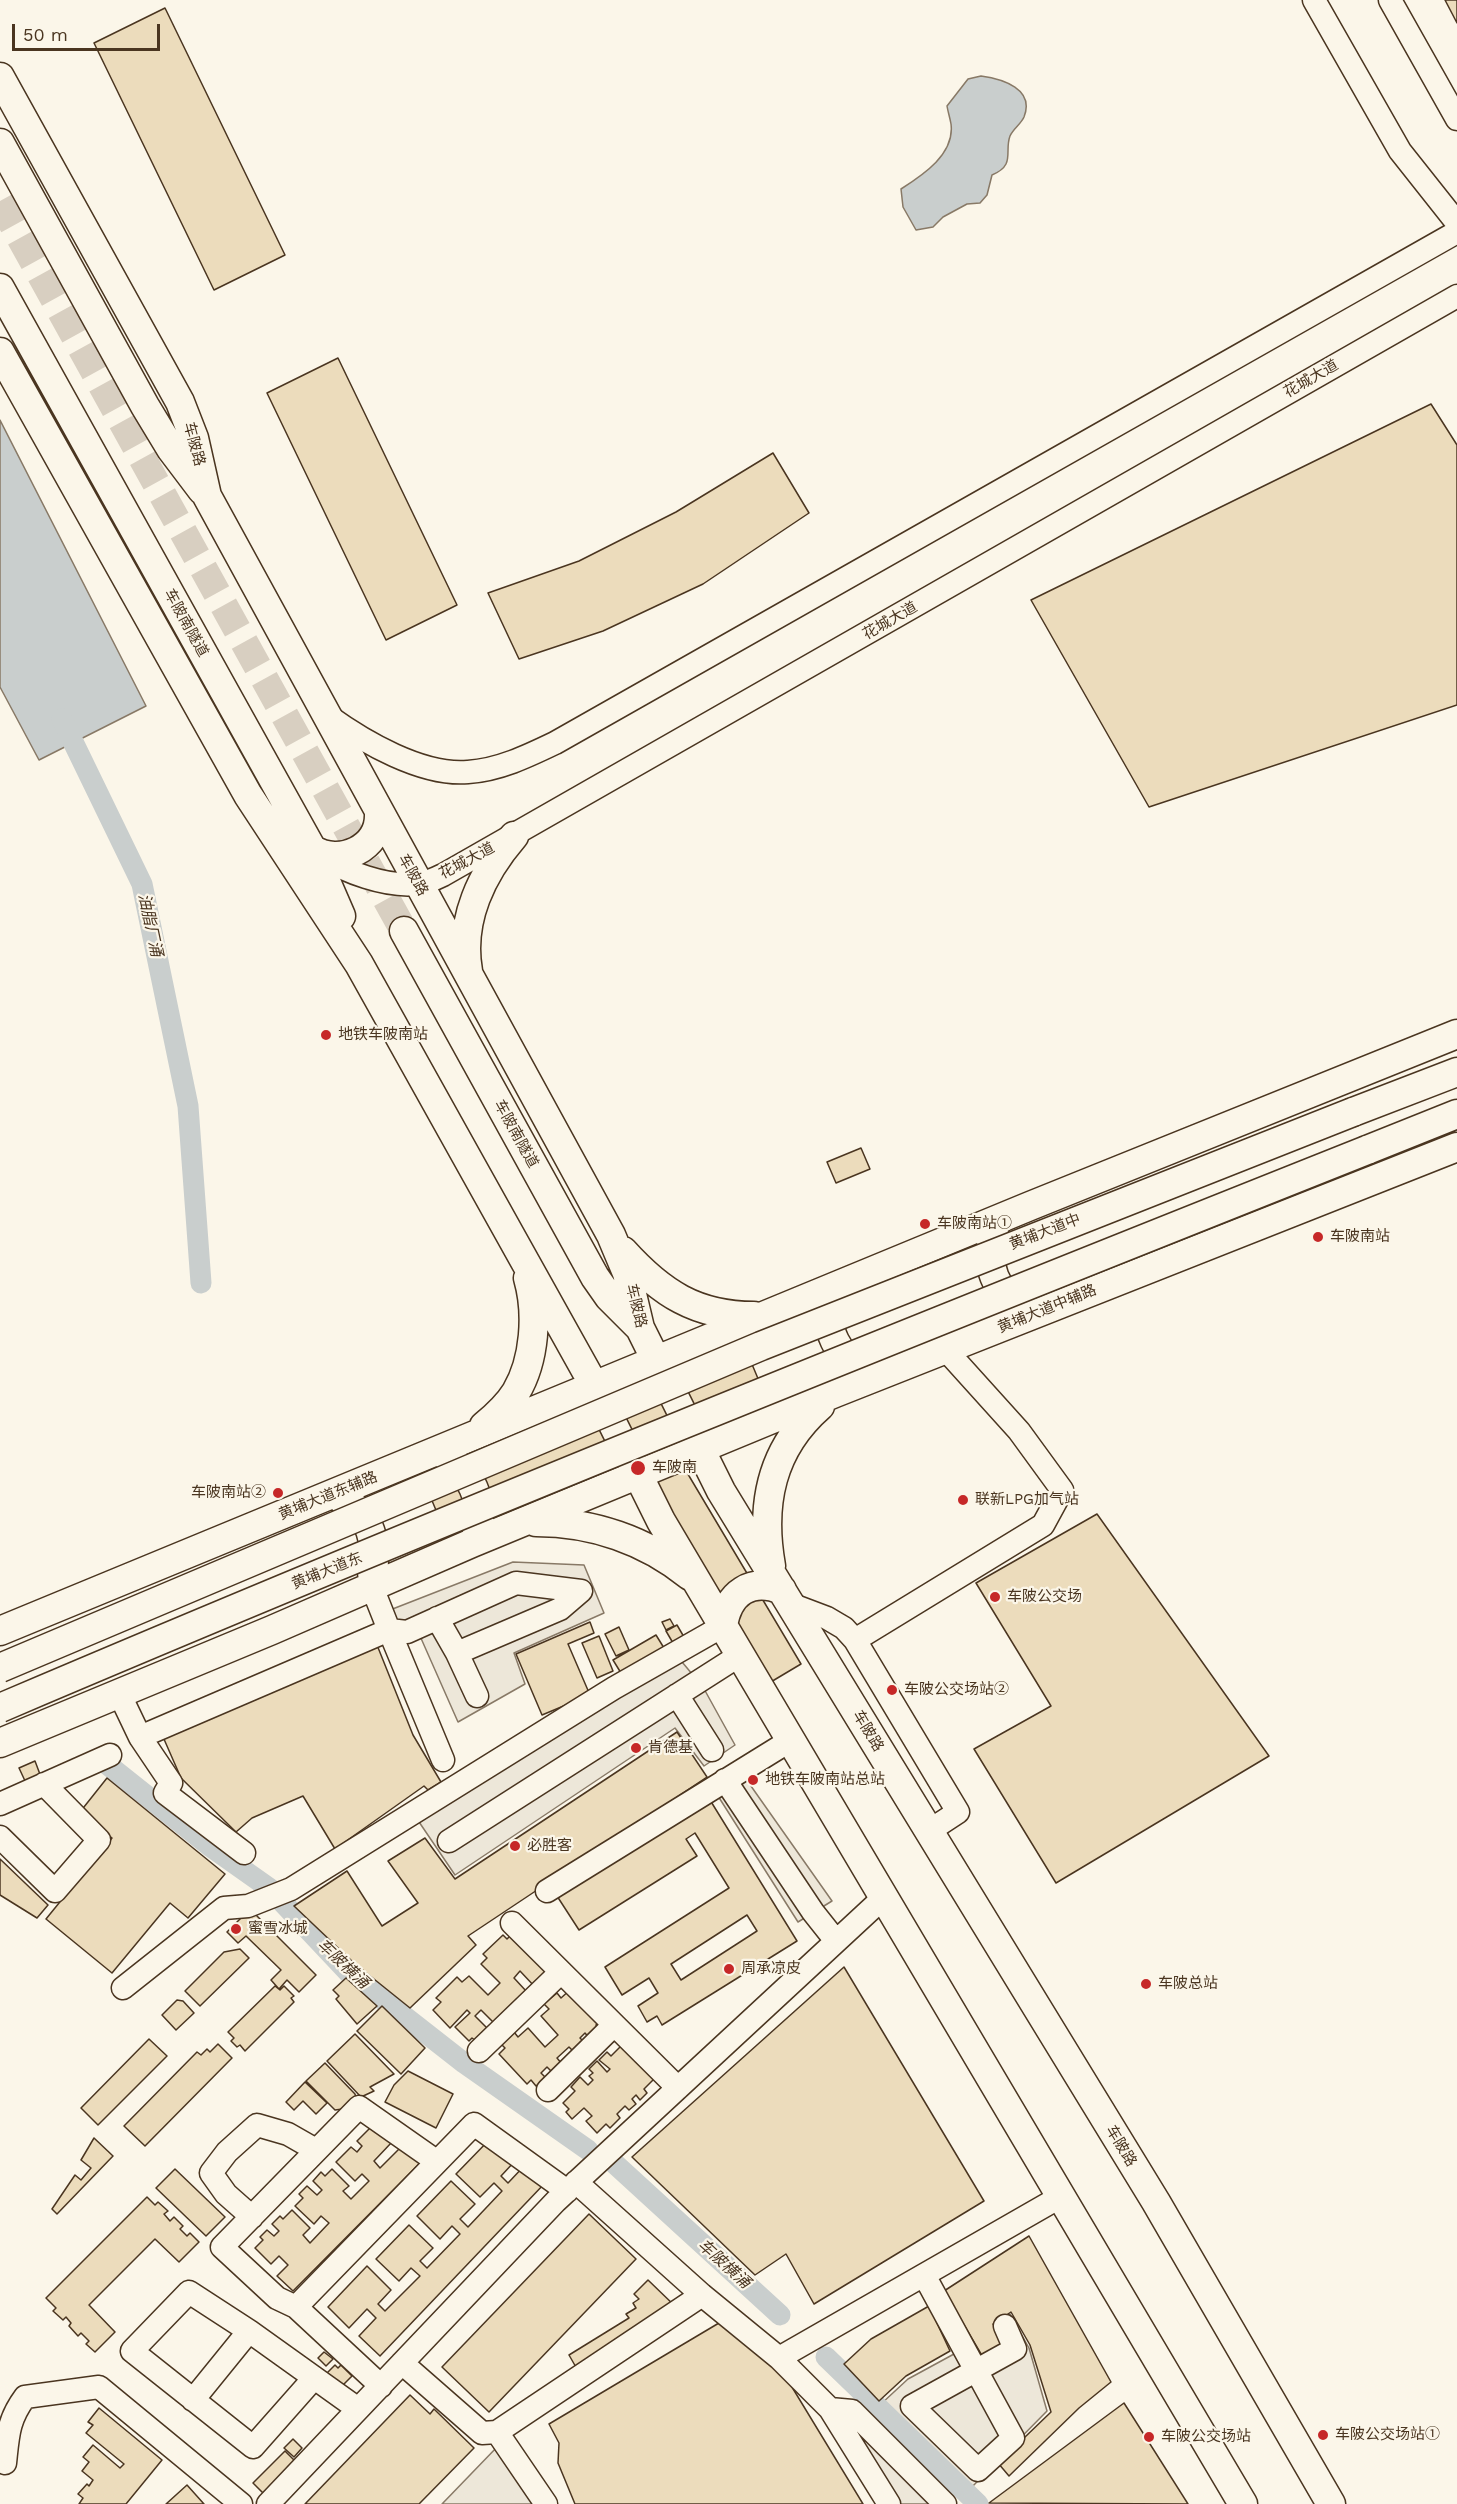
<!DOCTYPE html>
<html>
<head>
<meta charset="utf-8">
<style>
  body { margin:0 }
  #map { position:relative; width:1457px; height:2504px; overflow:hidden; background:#fbf6e9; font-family:"Work Sans",sans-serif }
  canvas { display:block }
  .scale { position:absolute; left:12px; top:24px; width:148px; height:27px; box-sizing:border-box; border:3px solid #4a3520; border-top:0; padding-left:8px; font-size:18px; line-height:21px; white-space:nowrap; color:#4a3520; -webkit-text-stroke:4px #fbf6e9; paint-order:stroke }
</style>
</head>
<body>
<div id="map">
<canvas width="1457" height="2504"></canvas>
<div class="scale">50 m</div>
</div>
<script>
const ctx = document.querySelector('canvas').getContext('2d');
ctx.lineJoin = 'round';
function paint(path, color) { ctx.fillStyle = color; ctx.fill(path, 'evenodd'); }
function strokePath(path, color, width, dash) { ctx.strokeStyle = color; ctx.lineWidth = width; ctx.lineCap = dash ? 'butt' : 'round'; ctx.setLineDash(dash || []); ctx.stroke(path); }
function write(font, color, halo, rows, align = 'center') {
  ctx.font = font + ' "Work Sans","Noto Sans SC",sans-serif'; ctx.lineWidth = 4.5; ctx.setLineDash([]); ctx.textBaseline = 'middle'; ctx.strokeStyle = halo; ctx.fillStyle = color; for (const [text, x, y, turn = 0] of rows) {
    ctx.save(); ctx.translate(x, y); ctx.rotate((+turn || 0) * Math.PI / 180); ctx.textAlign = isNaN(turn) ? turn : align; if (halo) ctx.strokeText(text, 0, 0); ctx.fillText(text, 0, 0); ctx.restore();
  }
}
const parking = new Path2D(`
  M513 1562 584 1565 604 1613 514 1653 525 1684 458 1722 420 1636 407 1643 390 1610Z
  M677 1656 703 1687 735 1745 704 1766 675 1728 455 1875 415 1816Z
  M746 1779 832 1901 798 1922 718 1796Z
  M1010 2314 1029 2348 1047 2411 969 2490 881 2404 908 2379 954 2354 964 2372 984 2361 995 2325Z
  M841 2416 936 2504H898Z
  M498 2446 538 2504H442Z`);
const water = new Path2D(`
  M981 76C1003 79 1035 89 1024 117 1021 124 1013 129 1010 136 1004 152 1016 165 992 175L987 195 980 203 967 204 943 217 933 227 916 230 903 207 901 189C923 175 955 154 951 124 950 118 948 112 947 106L968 79Z
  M0 420 146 706 39 760 0 687Z`);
const canal = new Path2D(`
  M62 719 142 884 188 1106 201 1283
  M108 1765 211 1847 269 1888 349 1973 464 2063 588 2150
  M615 2164 780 2315
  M826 2357 978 2504`);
const building = new Path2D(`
  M1445 0H1457V23Z
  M165 8 285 255 214 290 94 43Z
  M338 358 457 605 386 640 267 393Z
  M1431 404 1457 445V705L1149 807 1031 600Z
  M773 453 809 513 703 584 603 631 519 659 488 593 579 561 676 512Z
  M861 1148 870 1169 836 1183 827 1162Z
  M746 1350 767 1400 446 1534 425 1484Z
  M673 1449 801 1664 754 1692 625 1477Z
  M1097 1514 1269 1756 1056 1883 974 1749 1051 1706 976 1583Z
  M670 1619 674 1626 666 1630 662 1622Z
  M590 1622 594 1633 568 1644 590 1695 542 1715 516 1654Z
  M677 1625 684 1637 673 1643 666 1631Z
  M619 1627 629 1650 616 1656 605 1634Z
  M656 1635 664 1648 621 1673 613 1660Z
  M599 1636 613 1671 597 1678 582 1643Z
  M375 1640 413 1735 441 1782 428 1790 424 1786 335 1849 303 1796 252 1818 236 1832 181 1778 160 1730Z
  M677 1732 707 1777 468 1936 476 1945 410 2008 354 1963 294 1906 347 1871 382 1926 418 1903 388 1861 425 1838 455 1879Z
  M35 1761 41 1777 26 1783 19 1768Z
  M107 1778 225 1874 188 1918 170 1903 112 1973 46 1919 112 1838 80 1812Z
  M710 1800 797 1941 662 2025 657 2016 647 2022 638 2006 658 1993 649 1978 622 1995 605 1967 729 1888 695 1833 686 1839 697 1856 579 1930 557 1896ZM747 1915 757 1931 681 1980 671 1964Z
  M0 1859 48 1905 37 1918 0 1895Z
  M250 1909 316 1975 299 1992 287 1980 279 1989 271 1980 281 1970 246 1936 238 1943 227 1932Z
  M514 1932 548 1967 536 1988 520 1971 514 1978 527 1992 495 2024 481 2010 475 2016 488 2029 476 2041 472 2038 469 2041 455 2027 470 2013 467 2010 450 2028 433 2010 441 2002 436 1998 457 1977 462 1982 469 1976 488 1995 500 1983 481 1964 487 1958 483 1954 503 1935 507 1939Z
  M240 1949 249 1958 200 2006 185 1991 224 1952Z
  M844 1967 984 2201 814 2304 786 2254 755 2275 632 2157Z
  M346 1978 377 2006 357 2024 336 1999 339 1996 333 1990Z
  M275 1986 280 1990 284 1986 294 1996 291 1998 294 2002 245 2051 240 2045 237 2047 231 2041 234 2038 228 2032Z
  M571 1989 600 2021 596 2025 599 2029 590 2039 585 2033 580 2038 585 2043 574 2052 569 2047 557 2058 562 2064 552 2072 547 2067 541 2073 546 2078 536 2086 531 2080 527 2084 499 2054 505 2048 501 2044 514 2032 518 2037 528 2028 545 2047 558 2035 541 2016 549 2009 544 2004 557 1993 561 1998Z
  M177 2000 183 2001 194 2013 176 2030 162 2015Z
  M382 2006 425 2048 401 2074 357 2031Z
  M355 2034 394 2074 370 2087 374 2091 361 2097 327 2061Z
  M149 2039 167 2056 98 2125 81 2108Z
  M218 2044 232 2058 145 2146 124 2126 197 2052 201 2055 207 2049 210 2052Z
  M623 2044 656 2077 644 2089 647 2093 640 2100 636 2095 632 2099 636 2104 629 2110 625 2106 617 2114 620 2118 610 2128 606 2124 597 2133 586 2121 592 2116 584 2108 572 2119 566 2112 569 2109 563 2103 575 2091 571 2087 580 2077 588 2085 593 2080 589 2076 593 2073 589 2069 597 2061 607 2072 610 2069 599 2060 607 2052 611 2056Z
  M325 2063 355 2094 358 2107 335 2110 306 2081Z
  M408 2071 453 2094 436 2128 385 2102 394 2085Z
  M305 2082 327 2103 316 2114 303 2101 294 2110 286 2102Z
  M374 2124 392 2142 374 2161 380 2168 402 2146 420 2163 293 2291 277 2276 288 2265 279 2256 271 2264 255 2248 263 2240 260 2237 267 2230 274 2236 279 2231 272 2224 280 2216 283 2219 292 2210 310 2228 303 2235 310 2243 329 2223 321 2216 314 2224 295 2206 303 2198 299 2194 307 2186 317 2195 322 2190 313 2181 321 2172 325 2176 332 2169 349 2186 343 2191 351 2199 369 2181 362 2174 355 2181 336 2162 351 2147 357 2152 362 2146 357 2141Z
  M94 2138 113 2156 57 2214 52 2209 75 2175 81 2180 91 2168 81 2160Z
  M491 2138 515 2161 501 2176 508 2183 526 2164 545 2183 380 2356 359 2336 376 2318 367 2309 349 2328 328 2307 367 2266 391 2290 378 2304 385 2311 420 2276 411 2268 399 2281 376 2259 409 2225 433 2248 420 2261 427 2268 460 2234 452 2226 440 2239 417 2216 451 2181 475 2204 460 2219 468 2227 502 2191 494 2183 480 2197 456 2174Z
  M175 2169 225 2217 206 2236 156 2188Z
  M147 2197 155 2205 158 2202 168 2211 164 2214 170 2221 174 2217 183 2226 180 2229 187 2236 190 2233 199 2242 179 2262 155 2239 89 2305 115 2332 95 2352 86 2344 89 2341 81 2333 78 2336 69 2326 71 2323 66 2317 63 2320 53 2311 56 2308 46 2298Z
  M589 2214 636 2259 489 2412 442 2367Z
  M1029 2236 1111 2382 1079 2408 1009 2476 998 2463 1051 2412 1030 2345 1011 2312 993 2324 1004 2345 984 2359 944 2291Z
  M648 2280 677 2308 577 2369 569 2355 629 2318 626 2314 636 2308 633 2303 639 2299 634 2294Z
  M929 2306 950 2351 906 2376 879 2401 844 2364 871 2339Z
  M724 2320 781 2369 863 2504H575L558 2463 559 2443 549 2424Z
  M324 2352 333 2359 326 2366 318 2358Z
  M335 2365 338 2368 341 2365 352 2376 341 2387 327 2373Z
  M410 2395 430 2414 434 2409 474 2448 419 2504H305Z
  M1124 2403 1188 2504 989 2503Z
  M99 2408 162 2460 126 2504H79L83 2498 78 2494 87 2484 89 2486 93 2480 82 2471 89 2462 83 2457 93 2445 120 2468 124 2464 86 2433 93 2425 88 2422Z
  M293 2439 302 2448 294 2457 284 2448Z
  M285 2451 296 2462 264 2494 253 2483Z
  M187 2485 204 2504H166Z`);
const majorTunnel = new Path2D(`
  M0 201 404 931`);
const minor = new Path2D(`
  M1314 0 1400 151 1457 223
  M1390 0 1457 119
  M328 716C364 742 422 776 468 772 499 770 528 756 555 743L1457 232
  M320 856C346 872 385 887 416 884 425 883 435 879 443 875L1457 296
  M790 1604 827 1618 844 1628 855 1640 958 1812 929 1831
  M437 1618 457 1653
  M855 1640 1043 1525 1062 1490 1019 1431 945 1349
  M119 1693 140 1737 389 1630 372 1587
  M677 1695 712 1750
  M140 1737 171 1783 165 1793 244 1853
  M443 1760 389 1630 407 1632 516 1583 581 1591 560 1609 457 1653 477 1696
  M725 1780 813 1912 836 1941
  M0 1804 110 1755
  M0 1837 55 1891 99 1840 44 1784
  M449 1841 740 1655
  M547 1891 791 1740
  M512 1923 678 2088
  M123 1988 224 1908 248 1906 291 1889 614 1688 723 1626
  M479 2051 561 1972
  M548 2090 614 2025
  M576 2182 702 2295 779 2358 1060 2197
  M252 2217 226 2194 211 2173 227 2152 257 2125 288 2134 316 2150
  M924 2275 974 2367 976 2370 1013 2438 978 2470 912 2406 1015 2349 1005 2326
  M296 2307 474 2124 567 2191
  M779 2358 830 2409 889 2504
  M402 2363 482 2433 497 2432 702 2295
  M314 2378 253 2447 132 2351 189 2292 249 2331 358 2409
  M381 2386 296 2307 277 2298 222 2247 359 2107 436 2161
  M193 2400 249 2331
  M830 2409 852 2411 945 2504
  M497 2432 546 2504
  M5 2463C8 2435 8 2420 25 2397L99 2387 241 2504
  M268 2504 556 2201 883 1898`);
const major = new Path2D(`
  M0 77 180 402 194 438 207 496 611 1235 627 1273 640 1328 721 1491 1156 2202 1331 2504
  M0 143 145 406 171 449 202 490
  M0 288 312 849 341 916
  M0 352 248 795 359 964 590 1378 661 1521 1243 2504
  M312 849C340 867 380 848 379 814
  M404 931 595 1277 609 1297 640 1328
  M468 971C459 920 482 873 514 836
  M1353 1112 1457 1072
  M1367 1150 1457 1114
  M994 1234C984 1263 995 1294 1024 1308
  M623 1251C661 1293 696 1316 754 1316
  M834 1297C820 1326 839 1360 867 1372
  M484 1426C496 1416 508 1405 516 1392 535 1360 538 1313 528 1278
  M446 1456C470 1471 485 1502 477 1530
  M343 1500C370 1512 379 1546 372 1573
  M536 1522C592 1522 646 1540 690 1576
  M771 1566C760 1504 771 1449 820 1406
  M723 1626C728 1593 751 1577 782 1590
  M0 1631 1030 1206 1457 1034
  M0 1743 272 1630 472 1543 835 1393 1457 1147`);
const majorBridge = new Path2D(`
  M0 1668 761 1346 1353 1112
  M0 1708C453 1515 910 1332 1367 1150`);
const markers = [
  [326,1035,6,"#c62828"],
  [925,1224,6,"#c62828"],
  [1318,1237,6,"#c62828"],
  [638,1468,8,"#c62828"],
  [278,1493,6,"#c62828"],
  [963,1500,6,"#c62828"],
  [995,1597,6,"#c62828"],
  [892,1690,6,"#c62828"],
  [636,1748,6,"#c62828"],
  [753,1780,6,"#c62828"],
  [515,1846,6,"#c62828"],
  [236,1929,6,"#c62828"],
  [729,1969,6,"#c62828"],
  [1146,1984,6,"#c62828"],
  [1323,2435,6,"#c62828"],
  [1149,2437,6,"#c62828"]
];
const streetNames = [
  ["花城大道",1311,379,-30],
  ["车陂路",194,444,75],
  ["花城大道",890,621,-30],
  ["车陂南隧道",186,623,61],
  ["花城大道",467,861,-28],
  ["车陂路",413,875,61],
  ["车陂南隧道",516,1134,61],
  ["黄埔大道中",1045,1232,-21],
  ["车陂路",636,1306,76],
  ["黄埔大道中辅路",1047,1309,-22],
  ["黄埔大道东辅路",328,1496,-22],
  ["黄埔大道东",327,1571,-22],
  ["车陂路",868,1731,59],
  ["车陂路",1121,2146,59]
];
const poiNames = [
  ["地铁车陂南站",338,1035],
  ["车陂南站①",937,1224],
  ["车陂南站",1330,1237],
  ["车陂南",652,1468],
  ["车陂南站②",266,1493,"right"],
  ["联新LPG加气站",975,1500],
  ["车陂公交场",1007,1597],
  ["车陂公交场站②",904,1690],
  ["肯德基",648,1748],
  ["地铁车陂南站总站",765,1780],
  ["必胜客",527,1846],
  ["蜜雪冰城",248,1929],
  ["周承凉皮",741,1969],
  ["车陂总站",1158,1984],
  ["车陂公交场站①",1335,2435],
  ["车陂公交场站",1161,2437]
];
const waterNames = [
  ["油脂厂涌",150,925,78],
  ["车陂横涌",343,1964,43],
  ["车陂横涌",724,2264,42]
];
paint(parking, '#ede7d9');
strokePath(parking, '#887966', 1.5);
paint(water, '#c9cecd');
strokePath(water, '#887966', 1.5);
strokePath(canal, '#c9cecd', 21);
paint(building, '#ecdcbc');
strokePath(building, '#4a3520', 1.5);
strokePath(majorTunnel, '#d8cfc1', 28, [28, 14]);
strokePath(minor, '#4a3520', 25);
strokePath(major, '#4a3520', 31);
strokePath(minor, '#fbf6e9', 22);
strokePath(major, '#fbf6e9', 28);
strokePath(majorBridge, '#4a3520', 31, []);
strokePath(majorBridge, '#fbf6e9', 28);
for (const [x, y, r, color] of markers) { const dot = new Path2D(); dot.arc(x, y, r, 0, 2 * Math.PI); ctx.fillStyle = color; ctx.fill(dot); strokePath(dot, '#fbf6e9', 2); }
write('15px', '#4a3520', '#fbf6e9', streetNames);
write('15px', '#4a3520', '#fbf6e9', poiNames, 'left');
write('italic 16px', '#4a3520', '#fbf6e9', waterNames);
</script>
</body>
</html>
